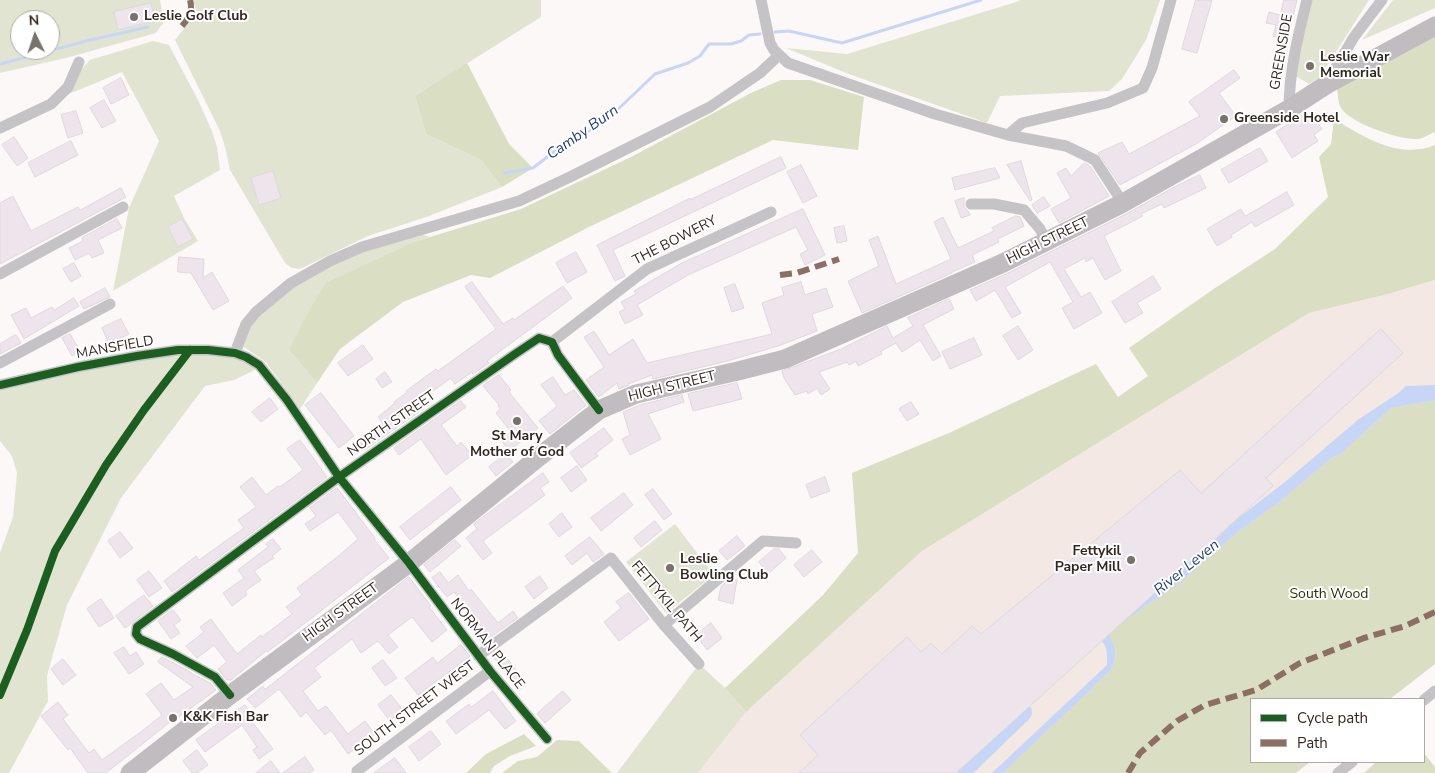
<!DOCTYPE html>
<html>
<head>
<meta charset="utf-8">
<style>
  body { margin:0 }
  #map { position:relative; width:1435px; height:773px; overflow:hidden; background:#fcf8f7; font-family:"Nunito Sans",sans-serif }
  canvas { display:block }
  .legend { position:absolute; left:1250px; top:698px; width:175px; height:65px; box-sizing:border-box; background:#fff; border:1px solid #aea9a6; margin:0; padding:6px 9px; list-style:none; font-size:15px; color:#342721 }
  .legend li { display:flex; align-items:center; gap:10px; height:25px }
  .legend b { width:25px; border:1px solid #aea9a6 }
  .north { position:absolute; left:10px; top:10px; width:50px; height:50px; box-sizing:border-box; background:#fff; border:1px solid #aea9a6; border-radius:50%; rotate:356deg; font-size:14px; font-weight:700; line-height:20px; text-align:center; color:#342721 }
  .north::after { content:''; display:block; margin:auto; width:18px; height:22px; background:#7a706c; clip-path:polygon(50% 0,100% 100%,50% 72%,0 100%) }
</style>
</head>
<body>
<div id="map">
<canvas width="1435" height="773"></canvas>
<ul class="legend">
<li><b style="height:6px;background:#1b5e20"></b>Cycle path</li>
<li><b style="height:6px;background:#8d6e63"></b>Path</li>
</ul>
<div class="north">N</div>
</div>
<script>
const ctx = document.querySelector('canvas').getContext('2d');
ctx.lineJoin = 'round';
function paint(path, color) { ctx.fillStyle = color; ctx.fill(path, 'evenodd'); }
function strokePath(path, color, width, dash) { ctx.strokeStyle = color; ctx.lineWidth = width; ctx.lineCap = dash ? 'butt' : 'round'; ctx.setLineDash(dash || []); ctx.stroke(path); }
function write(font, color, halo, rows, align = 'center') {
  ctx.font = font + ' "Nunito Sans",sans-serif'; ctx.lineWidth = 4; ctx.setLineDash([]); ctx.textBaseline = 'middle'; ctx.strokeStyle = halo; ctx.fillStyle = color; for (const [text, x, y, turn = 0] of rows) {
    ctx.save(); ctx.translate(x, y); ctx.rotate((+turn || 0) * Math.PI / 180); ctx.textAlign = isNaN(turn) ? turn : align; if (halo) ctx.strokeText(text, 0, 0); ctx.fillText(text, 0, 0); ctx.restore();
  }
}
const built = new Path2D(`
  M1435 280V418L1044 773H698L746 712 922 551 1309 313 1388 294Z`);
const green = new Path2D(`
  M0 0H160L164 22 156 33 66 58 0 73ZM20 20H50V50H20Z
  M192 0H541V17L415 96 426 134 481 160 502 187 429 216 368 236 300 269 292 268 285 263 230 170 225 147 220 131 175 40 195 14V6Z
  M1020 0H1160L1146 40 1122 79 1109 91 1000 96 987 123 846 73 786 48 847 54 1016 2Z
  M1311 0H1369L1320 77 1309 84 1294 75Z
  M1393 0H1435V8L1362 40Z
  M153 41 169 45 198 100 212 131 217 147 220 170 174 196 184 218 198 241 113 291 129 208 159 141 122 72 69 94 79 72 90 60Z
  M412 231 430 237 414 242 289 350 317 383 300 409 266 362 238 343 246 324 291 283Z
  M235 353 257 369 234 380 205 386 121 498 67 605 47 676 48 701 9 773H0V553L13 517 17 473 12 456 0 441V385L137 356Z
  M675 524 714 575 666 613 626 562Z
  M699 664 725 688 746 712 698 773H617Z`);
const forest = new Path2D(`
  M1435 35V132C1429 134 1423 139 1417 139 1399 140 1350 123 1341 108 1338 103 1338 94 1337 89Z
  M467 63 509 144 533 168 502 187 481 160 426 134 415 96Z
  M781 80H810L864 97 858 150 773 140 591 226 490 278 471 275 403 302 340 349 317 383 289 350 309 311 326 283 414 242 521 209 631 157 751 93Z
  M1334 119C1364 137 1399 160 1435 145V280L1388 294 1309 313 922 551 746 712 725 688 823 595 858 553 852 473 949 433 1096 364 1118 397 1148 376 1129 348 1215 288 1275 249 1328 197 1319 157 1331 144Z
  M1435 400V664L1390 699H1251V762H1310L1296 773H1003L1111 670C1119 655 1116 647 1107 633L1145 606 1161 596 1189 575 1240 530 1278 503 1330 459 1340 454 1391 408Z
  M524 734 536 746 510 756 494 766 490 773H466L486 754Z
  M557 740 579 741 612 773H502L518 761 537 757Z
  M1424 753 1435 767V773H1364L1376 762H1424Z`);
const water = new Path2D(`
  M1435 385V400L1391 408 1340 454 1330 459 1278 503 1240 530 1189 575 1161 596 1145 606 1108 633C1115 647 1119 655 1111 670L1003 773H992L1107 665C1108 647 1106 643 1091 632L1163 583 1200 554 1238 518 1285 482 1359 419 1397 394 1406 386Z`);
const stream = new Path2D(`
  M775 32 789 31 842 43 981 0
  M0 64 90 40 148 27
  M504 173 533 168 559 148 577 137 597 127 612 115 655 74 688 63 700 56 709 44H731L741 41 749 35 760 34`);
const river = new Path2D(`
  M959 773 1022 712`);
const building = new Path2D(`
  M1196 0H1212L1197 53 1182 49Z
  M1284 0H1297L1287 40 1273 36 1276 25 1266 23 1269 12 1280 15Z
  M151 3 155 21 118 30 114 12Z
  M1234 70 1240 78 1219 93 1236 116 1196 144 1120 185 1098 153 1122 142 1129 154 1200 116 1189 102Z
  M121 78 129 95 111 104 103 88Z
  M104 100 116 121 102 128 90 108Z
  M76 111 83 133 68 138 61 115Z
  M1327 113 1316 120 1322 129 1314 135 1318 141 1292 158 1276 132 1302 115Z
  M14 137 28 158 17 166 2 145Z
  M71 141 78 155 35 177 28 163Z
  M1260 148 1268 161 1229 183 1221 170Z
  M781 157 786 168 613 250 625 276 615 281 597 245 690 198 691 199Z
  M1021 161 1032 200 1030 201 1007 165Z
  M1084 163 1090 166 1109 196 1059 223 1051 209 1071 198 1057 173 1066 168 1071 176Z
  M801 165 817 196 803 203 787 172Z
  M995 168 1000 178 955 190 952 178Z
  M273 171 281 198 259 205 251 178Z
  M1200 175 1206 188 1164 208 1162 204 1141 214 1143 216 1104 236 1121 271 1105 280 1093 258 1086 262 1085 258 1064 269 1081 297 1090 292 1102 313 1074 329 1062 308 1073 302 1050 262 1005 287 1021 313 1012 318 995 290 976 301 970 290 1008 273 1128 213 1176 186Z
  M121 188 126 197 0 264V203L13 196 31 231 78 207 80 210Z
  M1287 192 1294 205 1255 227 1252 222 1231 235 1232 237 1217 246 1207 229 1241 209 1245 216Z
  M1044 197 1050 206 1037 213 1032 205Z
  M964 198V207L968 211 970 215 961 218 955 201Z
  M803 209 825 255 805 265 800 254 808 250 796 227 688 275 637 305 643 315 625 324 619 312 625 309 621 302 636 294 634 291 682 263Z
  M1016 216 1020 217 1024 226 998 239 999 242 972 255 975 262 952 272V273L862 313 848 281 879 266 869 240 878 236 896 284 951 259 934 222 943 217 958 248 994 231 992 228Z
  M117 219 122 228 98 240 104 253 92 258 89 253 75 260 69 248 83 241 82 238Z
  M182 219 193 239 178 247 168 227Z
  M844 226 847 241 837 243 834 228Z
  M576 252 587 272 567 283 556 263Z
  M179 257 204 259 203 278 212 272 229 301 213 310 191 273 178 272Z
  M74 263 81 276 71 282 63 269Z
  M1153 276 1161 289 1137 303 1143 313 1125 323 1112 302Z
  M472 282 503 324 513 318 514 320 563 286 572 298 487 361 489 363 473 374 472 372 455 384 451 378 412 406 417 413 365 450 360 442 383 424 378 417 395 403 394 402 407 392 406 391 436 369 438 371 496 329 465 287Z
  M801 282 805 295 826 288 833 307 812 314 817 331 778 346 731 360 653 379 652 375 628 384 629 385 619 389 617 383 599 397 586 380 604 367 584 337 594 331 609 355 633 339 647 363 772 334 762 303 784 295 782 288Z
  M735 284 744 308 732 312 724 288Z
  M105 288 110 297 84 309 80 302Z
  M74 298 79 306 24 339 11 315 26 308 31 318 52 307 54 310Z
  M949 299 954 309 923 325 941 356 933 361 920 340 902 352 896 343 881 351 882 354 858 366 856 361 849 365 847 362 819 372 830 389 821 395 817 388 808 394 807 391 795 395 784 378 782 371 841 349 887 326 893 338 913 326 908 318Z
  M121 319 129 334 109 344 102 328Z
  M1018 326 1033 350 1018 360 1003 336Z
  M1381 329 1403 353 1266 478 1273 486 956 773H799L818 755 800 735 907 637 921 652 931 643 942 654 972 626 981 634 1180 470 1201 493Z
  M70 334 80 351 72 356 62 338Z
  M16 335 21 343 0 354V344Z
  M974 338 982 355 950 369 942 352Z
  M363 345 373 359 348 376 338 363Z
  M385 372 392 382 382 388 376 379Z
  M499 375 511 390 509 392 538 428 509 451 501 440 511 432 496 413 500 409 498 406 499 405 483 386Z
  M553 377 565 395 574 390 586 405 550 434 539 421 557 406 541 385Z
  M737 383 742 399 693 411 688 394Z
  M321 393 354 436 339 448 305 405Z
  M682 395 684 402 648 414 661 439 630 455 622 439 630 435 623 412 640 405Z
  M270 398 278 409 261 422 252 412Z
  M461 401 466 407 441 425 457 446 461 442 472 455 446 475 421 439 399 455 394 448Z
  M911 402 919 414 907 421 899 409Z
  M604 428 613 440 596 453 598 456 581 468 570 453Z
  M300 440 327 477 172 592 164 581 196 556 199 560 244 528 238 520 256 507 240 487 252 477 266 495 278 486 280 487 303 470 287 449Z
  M506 454 513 462 496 476 489 467Z
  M577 466 587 480 571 492 561 478Z
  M543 473 549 482 540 488 545 495 483 541 492 553 483 560 466 538 477 529 474 524Z
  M825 477 830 491 811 498 806 485Z
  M451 487 461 500 410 540 400 527Z
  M337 488 375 538 374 539 389 558 282 641 267 652 266 651 231 680H227L218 669 227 662 214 645 197 658 186 646 204 632 200 627 211 619 237 654 261 635 262 637 292 614 286 607 302 595 297 588 336 558 358 539 338 512 310 531 305 524 316 516 310 508Z
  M653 489 672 514 664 520 645 495Z
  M624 493 633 505 601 531 591 518Z
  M562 513 572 527 559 537 549 524Z
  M655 521 662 530 641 547 634 538Z
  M120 532 133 548 120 558 108 541Z
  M737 536 745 546 727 560 719 551Z
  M590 537 604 554 593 562 587 553 572 565 565 556Z
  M273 539 281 549 272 556 274 558 254 571 261 580 245 591 247 595 232 606 223 593 244 578 238 570 268 547 266 544Z
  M455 540 461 546 430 572 424 565Z
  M774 549H779L786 558 768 574 759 562Z
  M812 550 822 562 804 577 794 565Z
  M149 571 162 588 149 597 137 580Z
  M440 572 448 583 458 575 469 591 471 589 498 623 513 611 518 618 482 643 476 635 484 630 454 592 447 597 432 578Z
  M540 576 548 588 534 599 525 587Z
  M409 577 431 606 429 607 447 630 432 642 412 617 388 635 398 647 389 654 378 641 361 653 352 639 314 668 321 677 303 691 318 711 326 706 348 734 365 721 375 734 348 754 331 730 325 735 306 712 301 717 279 689 255 708 247 699 263 686 265 689Z
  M730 579 737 580 733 604 718 600 721 587Z
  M629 593 649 619 619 641 604 622 621 608 616 602Z
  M144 595 153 606 125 628 116 616Z
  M101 599 114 618 99 627 87 609Z
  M173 610 181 620 174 625 180 633 171 639 158 621Z
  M711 623 722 638 707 650 696 635Z
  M461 645 470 656 418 695 405 678 433 657 437 663Z
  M124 647 130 656 136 652 144 664 129 674 114 653Z
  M500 649 527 684 519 690 492 655Z
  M162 657 185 669 199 678 197 676 210 683 216 690 170 723V722L106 773H88L70 748 68 750 41 716 58 702 68 715 63 719 89 753 94 749 102 760 142 731 162 715 146 694 161 683 174 700 193 687 158 662Z
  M63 659 76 675 63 685 51 669Z
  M383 660 397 678 385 686 372 668Z
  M493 691 516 721 505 729 489 710 456 734 446 721 469 704 471 707Z
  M563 691 571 700 545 723 537 714Z
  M391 695 403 710 390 721 378 705Z
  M245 705 253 717 250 719 273 749 259 759 253 750 257 747 242 725 205 752 196 740Z
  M431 731 441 744 419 761 409 747Z
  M197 750 208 765 197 773H192L183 761Z
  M305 757 314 770 309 773H283Z
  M395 758 406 773H374Z
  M271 761 280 773H256Z`);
const street = new Path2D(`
  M761 0 770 43 774 50 788 63 935 114 1008 135 1066 146 1095 160 1123 203
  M1328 81 1354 37 1382 0
  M1289 109C1289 72 1298 36 1307 0
  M0 128 51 104 68 87 79 62
  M1008 135 1022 123 1107 103 1143 88 1152 68 1171 0
  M971 204H994L1024 210 1040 229 1047 242
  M0 274 123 207
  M552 342 647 269 771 212
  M235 353 246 324 256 312 291 283 330 261 362 247 519 201 572 176 710 107 760 73 779 55
  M0 363 110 304
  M0 385 78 367 137 356 178 350H208L235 353 246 357 259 365 287 400 339 477 409 563 490 671 547 739
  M664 625 763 541 796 543
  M478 656 611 558 664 625 699 664
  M230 695 215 677 173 654 140 639 136 634 137 627 339 477 515 354 539 338 552 342 558 355 599 410
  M1424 700 1435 691
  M357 771 490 671
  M1338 773 1352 762`);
const primary = new Path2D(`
  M130 773 230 695 409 563 540 456 599 410 636 394 738 371 785 359 1003 263 1123 203 1289 109 1326 85 1435 26`);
const quiet = new Path2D(`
  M182 26C189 18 193 11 190 0
  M780 275 797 273 839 259
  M1128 773 1140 753 1177 721 1205 705 1256 690 1300 663 1364 638 1405 626 1435 612`);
const cycleway = new Path2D(`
  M0 385 78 367 137 356 178 350H208L235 353 246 357 259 365 287 400 339 477 409 563 490 671 547 739
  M0 695 27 630 55 551 106 465 144 410 190 350
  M230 695 215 677 173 654 140 639 136 634 137 627 339 477 515 354 539 338 552 342 558 355 599 410`);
const markers = [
  [134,17,5,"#7a706c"],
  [1310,66,5,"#7a706c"],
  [1224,119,5,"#7a706c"],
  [517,421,5,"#7a706c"],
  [1131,560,5,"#7a706c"],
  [670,568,5,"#7a706c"],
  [173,718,5,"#7a706c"]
];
const poiNames = [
  ["Leslie Golf Club",144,17],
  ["Leslie War",1320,58],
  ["Memorial",1320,74],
  ["Greenside Hotel",1234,119],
  ["St Mary",517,437,"center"],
  ["Mother of God",517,453,"center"],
  ["Fettykil",1121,552,"right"],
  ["Paper Mill",1121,568,"right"],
  ["Leslie",680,560],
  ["Bowling Club",680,576],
  ["K&K Fish Bar",183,718]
];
const streetNames = [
  ["GREENSIDE",1282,52,-80],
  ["THE BOWERY",675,241,-27],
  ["HIGH STREET",1048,241,-26],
  ["MANSFIELD",115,348,-10],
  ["HIGH STREET",672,387,-14],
  ["NORTH STREET",392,424,-35],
  ["FETTYKIL PATH",666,602,50],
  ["HIGH STREET",341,613,-36],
  ["NORMAN PLACE",487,644,52],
  ["SOUTH STREET WEST",415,709,-37]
];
const parkNames = [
  ["South Wood",1329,595]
];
const waterNames = [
  ["Camby Burn",583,133,-35],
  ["River Leven",1187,568,-39]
];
paint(built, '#f3e8e3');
paint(green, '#e2e4d2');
paint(forest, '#dadec2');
paint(water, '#c7d6f6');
strokePath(stream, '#c7d6f6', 3);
strokePath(river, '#c7d6f6', 20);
paint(building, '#ede4ec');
strokePath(building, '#dfd8dd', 1);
strokePath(street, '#c6c3c7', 11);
strokePath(primary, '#c0bcc0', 19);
strokePath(quiet, '#8d6e63', 6, [12, 6]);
strokePath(cycleway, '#1b5e20', 8);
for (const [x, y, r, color] of markers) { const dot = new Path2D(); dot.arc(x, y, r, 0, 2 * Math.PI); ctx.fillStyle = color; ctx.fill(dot); strokePath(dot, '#fff', 2); }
write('bold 14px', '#342721', '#fff', poiNames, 'left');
write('14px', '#342721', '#fff', streetNames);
write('14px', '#2a3008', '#fff', parkNames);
write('italic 15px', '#254077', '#fff', waterNames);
</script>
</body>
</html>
